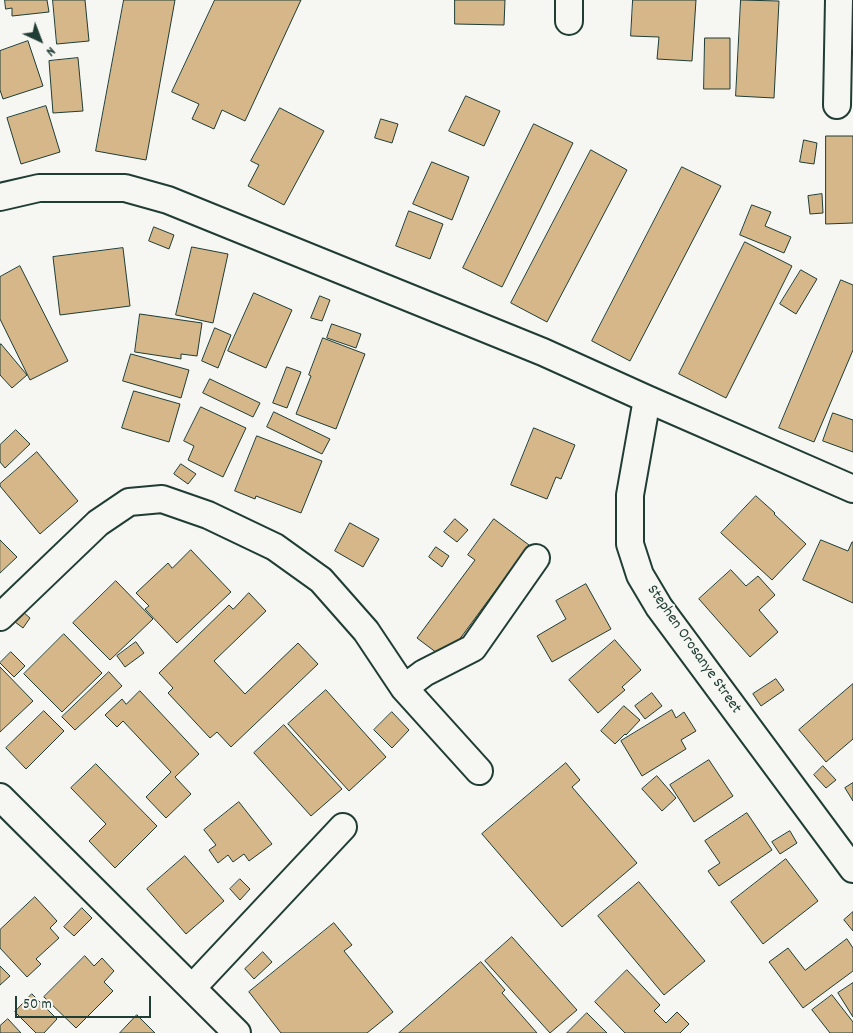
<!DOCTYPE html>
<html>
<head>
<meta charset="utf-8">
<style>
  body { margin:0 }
  #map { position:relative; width:853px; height:1033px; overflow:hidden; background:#f6f6f2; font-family:Dekko,sans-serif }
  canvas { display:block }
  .north { position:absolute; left:15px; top:15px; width:50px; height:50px; -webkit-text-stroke:4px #f6f6f2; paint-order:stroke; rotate:137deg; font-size:14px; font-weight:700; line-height:20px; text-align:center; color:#1f3d34 }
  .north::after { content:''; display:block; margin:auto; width:18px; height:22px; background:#1f3d34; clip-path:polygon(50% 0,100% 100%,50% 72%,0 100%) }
  .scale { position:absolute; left:15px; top:996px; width:136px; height:22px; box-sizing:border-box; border:2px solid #1f3d34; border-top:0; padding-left:6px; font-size:15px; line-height:18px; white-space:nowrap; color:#1f3d34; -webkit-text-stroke:4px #f6f6f2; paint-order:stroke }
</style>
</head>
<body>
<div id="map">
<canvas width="853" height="1033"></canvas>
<div class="north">N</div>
<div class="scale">50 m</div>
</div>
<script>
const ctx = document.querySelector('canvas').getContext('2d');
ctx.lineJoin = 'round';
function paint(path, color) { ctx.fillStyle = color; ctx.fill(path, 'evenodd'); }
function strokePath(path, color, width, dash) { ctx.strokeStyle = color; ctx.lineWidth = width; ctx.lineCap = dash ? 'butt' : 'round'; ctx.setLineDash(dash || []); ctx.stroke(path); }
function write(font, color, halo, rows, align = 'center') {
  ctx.font = font + ' Dekko,sans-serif'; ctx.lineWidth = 4.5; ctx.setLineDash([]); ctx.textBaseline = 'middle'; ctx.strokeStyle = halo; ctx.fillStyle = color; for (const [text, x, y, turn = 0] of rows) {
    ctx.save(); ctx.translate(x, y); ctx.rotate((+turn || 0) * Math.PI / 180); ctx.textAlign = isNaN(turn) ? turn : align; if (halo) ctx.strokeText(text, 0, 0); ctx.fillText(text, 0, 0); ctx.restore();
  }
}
const building = new Path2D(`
  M5 0H47L49 12 12 16V8L6 9Z
  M53 0H85L89 41 57 44Z
  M124 0H175L146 160 96 151Z
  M215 0H301L245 121 222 110 214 129 192 119 199 104 172 92Z
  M455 0H505L504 25 455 24Z
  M633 0H696L692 61 657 59 659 37 631 36Z
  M741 0 779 1 774 98 736 96Z
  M705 38H730V89H704Z
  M28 41 43 86 3 99 0 90V51Z
  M78 58 83 111 53 113 49 61Z
  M466 96 500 111 484 146 449 131Z
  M46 106 60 152 21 164 7 118Z
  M280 108 324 131 284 205 248 186 259 165 251 161Z
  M381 119 398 124 392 143 375 138Z
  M534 124 573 143 502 287 463 268Z
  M826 136H853V223L826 224Z
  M804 140 817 143 814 164 800 162Z
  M591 150 627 170 547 322 511 303Z
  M432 162 469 177 452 220 413 204Z
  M682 167 721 186 630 361 592 341Z
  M822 194 823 213 810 214 808 196Z
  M752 205 771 212 765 226 791 237 784 253 740 235Z
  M409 211 443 224 430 259 396 246Z
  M154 227 174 235 169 249 149 241Z
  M745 242 792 266 726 398 679 374Z
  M192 247 228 254 213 323 176 315Z
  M123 248 130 306 60 315 53 257Z
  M20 266 68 361 30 380 0 319V277Z
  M801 270 817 279 796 314 780 304Z
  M841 280 853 285V350L814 442 779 428Z
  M254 293 292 310 266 368 228 351Z
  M320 296 330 300 322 321 311 318Z
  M140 314 202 323 197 356 181 354V359L135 352Z
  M332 324 361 334 356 348 327 338Z
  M215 328 231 335 218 368 202 361Z
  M323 338 365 354 336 429 296 414 311 376 309 375Z
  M1 344 27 375 12 388 0 375V346Z
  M131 354 189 370 181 398 123 381Z
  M287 367 301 372 287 408 273 403Z
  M210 379 260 403 253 417 203 393Z
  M134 391 180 404 169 442 122 428Z
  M201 407 246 428 223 477 188 460 194 446 184 441Z
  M274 412 330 439 322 454 267 427Z
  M833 413 853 420V452L823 441Z
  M534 428 575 445 561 479 556 477 547 499 511 485Z
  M16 430 30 444 5 468 0 462V445Z
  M257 436 322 461 301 513 256 496 255 499 235 491Z
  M37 452 78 501 40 534 0 486V484Z
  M181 464 196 474 188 484 174 474Z
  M756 496 775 513 774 514 806 544 772 580 721 533Z
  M455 519 468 530 457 542 444 532Z
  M494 519 529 545 445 659 417 638 475 560 468 555Z
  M350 523 379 539 363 567 335 551Z
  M0 540 17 557 0 573Z
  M821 540 848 551 852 542H853V603L803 580Z
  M436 547 449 556 442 567 429 557Z
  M191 550 231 592 177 643 145 609 149 606 136 593 168 563 172 568Z
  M731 570 746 586 758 576 775 595 759 610 778 632 750 657 699 599Z
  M116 581 153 619 110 660 73 623Z
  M586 584 611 629 552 662 537 636 566 619 556 601Z
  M249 593 266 611 214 661 245 694 298 643 318 664 231 747 217 732 210 738 168 693 173 688 159 673 229 605 233 609Z
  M23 612 30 618 23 628 15 622Z
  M64 634 102 673 62 712 24 674Z
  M615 640 641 670 622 687 625 690 598 713 569 680Z
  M136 642 144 653 125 667 117 656Z
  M11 652 25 666 14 677 0 663Z
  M0 667 33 701 0 732Z
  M109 672 122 686 75 730 62 717Z
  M776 679 784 690 761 706 753 694Z
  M853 684V739L826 762 799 730Z
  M326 690 386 757 349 791 288 724Z
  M140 691 199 754 175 777 191 794 166 818 146 797 171 772 123 721 117 727 105 715 122 699 126 704Z
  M652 693 662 706 645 719 635 706Z
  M624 706 640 720 626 735 625 734 615 744 601 731Z
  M672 710 676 718 684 712 696 731 681 740 686 749 642 776 621 741Z
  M44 711 64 731 26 769 6 748Z
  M392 712 409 730 392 748 374 730Z
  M284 725 342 789 311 816 254 753Z
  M709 760 733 796 694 822 670 785Z
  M566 763 580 780 572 787 637 863 562 927 482 834Z
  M96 764 157 826 115 868 89 841 106 824 71 788Z
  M823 766 836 780 826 788 814 775Z
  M657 776 676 798 662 811 642 789Z
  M853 783V801L845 788Z
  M239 802 272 844 249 861 244 854 233 862 228 855 218 863 209 850 216 845 204 830Z
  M747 813 772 850 719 886 708 871 720 863 705 841Z
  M790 831 797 843 780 854 772 842Z
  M185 856 224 901 186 934 147 889Z
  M786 859 818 901 763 944 731 902Z
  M240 879 250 889 240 900 230 889Z
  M639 882 705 961 664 995 598 916Z
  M35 897 57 921 50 928 59 938 36 959 41 964 27 977 0 948V930Z
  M82 908 92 918 74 936 64 927Z
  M853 912V931L844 920Z
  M334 923 352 945 344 951 393 1012 367 1033H281L249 992Z
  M512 937 577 1010 550 1033 485 961Z
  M847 939 853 948V971L803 1008 769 962 788 948 805 970Z
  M263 952 272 962 254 979 245 969Z
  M85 956 94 966 102 958 114 971 104 982 113 991 76 1028 44 997Z
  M481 962 505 990 502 993 537 1033H399Z
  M0 966 10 976 0 985Z
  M627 970 660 1005 654 1011 666 1023 677 1012 689 1024 680 1033H625L595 1002Z
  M853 983V1017L838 993Z
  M32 994 57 1019 44 1033H36L15 1012Z
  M832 995 853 1022V1033H830L812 1010Z
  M587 1013 607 1033H567Z
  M137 1015 155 1033H120Z
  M8 1019 21 1033H0V1026Z`);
const minor = new Path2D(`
  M569 0V21
  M837 105 839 0
  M0 197 39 188H125L168 200 543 352 647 399 853 489
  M647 399 630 495V544L640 575 659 607 853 869
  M0 617 98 523 129 502 162 499 208 515 275 547 321 580 366 631 404 688 479 771
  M404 688 424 673 473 648 536 558
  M0 797 237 1033
  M192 988 343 827`);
const streetNames = [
  ["Stephen Orosanye Street",693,650,55]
];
paint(building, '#d5b789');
strokePath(building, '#1f3d34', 1);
strokePath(minor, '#1f3d34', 30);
strokePath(minor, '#f6f6f2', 26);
write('16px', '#1f3d34', '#f6f6f2', streetNames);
</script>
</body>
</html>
